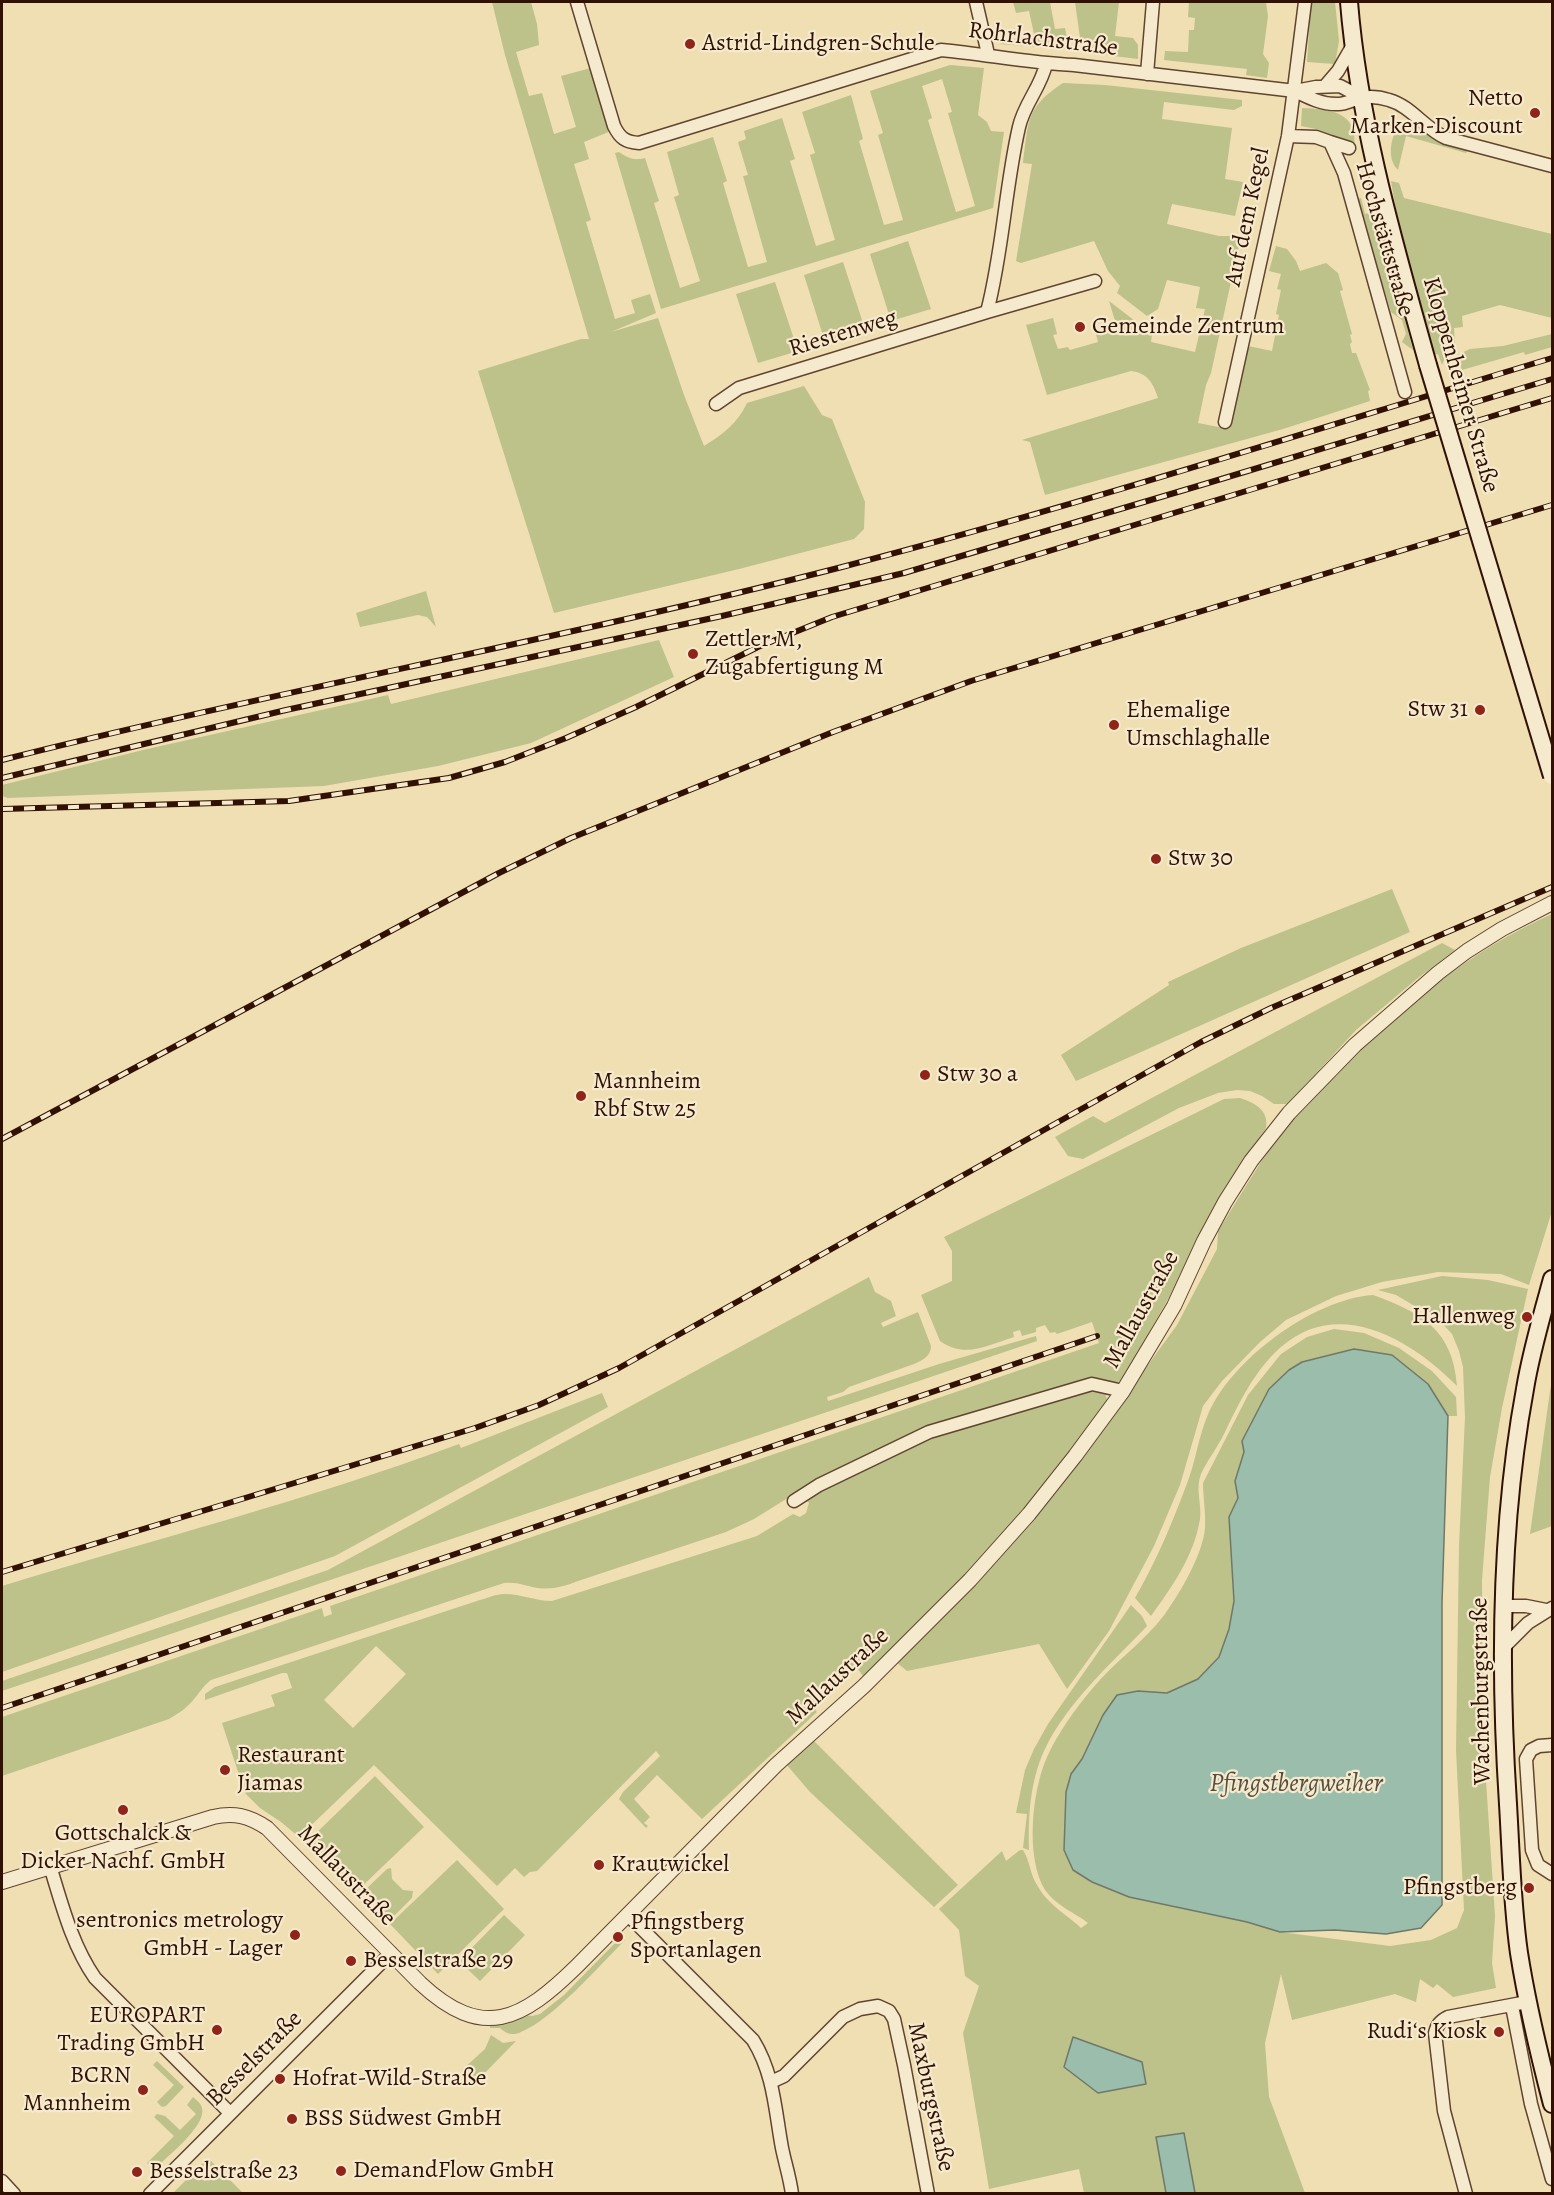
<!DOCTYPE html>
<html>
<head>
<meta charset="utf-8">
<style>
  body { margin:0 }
  #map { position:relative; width:1554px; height:2195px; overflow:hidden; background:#efdfb3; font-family:Alegreya,serif }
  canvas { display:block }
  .frame { position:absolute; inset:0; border:3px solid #311104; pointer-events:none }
</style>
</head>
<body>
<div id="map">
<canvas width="1554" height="2195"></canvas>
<div class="frame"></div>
</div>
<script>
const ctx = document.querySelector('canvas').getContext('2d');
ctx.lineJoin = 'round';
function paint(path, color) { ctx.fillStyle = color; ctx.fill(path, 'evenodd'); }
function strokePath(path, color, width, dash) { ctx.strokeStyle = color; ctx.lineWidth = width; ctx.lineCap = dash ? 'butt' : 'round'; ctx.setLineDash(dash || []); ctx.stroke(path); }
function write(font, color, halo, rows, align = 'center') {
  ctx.font = font + ' Alegreya,serif'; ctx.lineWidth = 4.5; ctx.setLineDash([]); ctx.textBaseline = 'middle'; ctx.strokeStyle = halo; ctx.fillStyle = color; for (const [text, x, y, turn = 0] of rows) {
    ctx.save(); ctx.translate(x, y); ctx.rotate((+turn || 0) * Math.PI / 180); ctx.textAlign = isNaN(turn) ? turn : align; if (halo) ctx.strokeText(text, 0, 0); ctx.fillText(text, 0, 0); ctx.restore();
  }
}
const green = new Path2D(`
  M492 2H531L537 24 539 45 516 52 529 96 542 93 554 134 576 127 561 76 591 68 611 131 584 142 589 159 574 164 591 220 586 222 615 319 635 313 631 300 650 294 656 313 611 332 658 318 684 395 704 446C723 434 737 424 747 403L804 386 822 415 832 419 865 502 864 529 854 539 739 569 554 613 478 371 581 339H589L505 55Z
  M1013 2H1050L1055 29 1065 28 1069 49 999 44 1034 34 1029 11 1016 13Z
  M1075 2H1119L1115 36 1133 38 1138 45V59L1082 52Z
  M1189 2H1266L1268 16 1263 54 1269 63 1267 78 1246 75 1247 69 1164 60 1165 51 1188 52 1189 30H1194L1195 18 1188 17Z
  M1311 2H1335L1339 41 1335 64 1307 62Z
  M950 65 984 68 978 115 987 122 991 131 1004 132 993 208 661 309 615 153 619 152C628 158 634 161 645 158L659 201 654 203 680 288 700 281 674 197 679 195 667 152 713 137 727 181 723 183 748 267 767 262 743 176 748 175 738 142 746 139 744 131 782 118 795 159 790 161 816 246 835 240 810 155 815 153 802 112 851 95 863 139 859 141 884 225 903 220 878 135 883 133 870 91ZM942 79 952 112 948 113 975 206 956 212 928 120 932 118 922 86Z
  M1063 83 1105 85 1242 100V106L1234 110 1164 102 1162 119 1232 128 1225 179 1243 182 1235 216 1172 204 1167 224 1219 236H1241L1211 373 1206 385 1198 423 1229 429 1248 346 1272 351 1279 315 1276 314 1281 290 1277 289 1281 274 1269 271 1276 246 1287 249 1296 261 1300 271 1326 263 1338 273 1343 290 1340 291 1352 334 1350 335 1352 342 1350 344 1352 353H1356L1370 390 1368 391 1370 401 1283 429 1045 495 1030 442 1022 440 1158 398C1153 383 1148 373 1131 371L1047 395 1026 325 1053 318 1057 334 1053 335 1058 349 1068 347 1070 350 1098 342 1095 330 1116 324 1109 301 1152 334 1151 342 1195 352 1205 309 1196 308 1200 287 1167 280 1158 309 1147 316 1117 293 1120 286 1108 271 1094 241 1021 263 1016 261 1032 164 1023 163C1029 121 1025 108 1063 83Z
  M1302 108C1320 109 1346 109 1353 129 1355 134 1354 142 1355 148L1321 134 1316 129 1301 126Z
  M1405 124H1410L1433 138 1469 149 1466 153 1406 136 1398 170C1388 160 1390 144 1395 132Z
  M1391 181 1399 183 1404 198 1552 234V318L1500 305 1462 316 1463 327 1454 328 1455 347 1449 348 1442 365 1438 354 1433 355C1417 298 1400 240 1391 181Z
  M1361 198 1365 214 1370 213 1385 243 1413 350 1402 342 1406 334 1402 320 1391 312 1356 199Z
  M908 241 931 309 891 321 870 254Z
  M843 262 865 329 825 342 804 275Z
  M775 282 798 351 758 363 736 294Z
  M1552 334V347L1525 355 1524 352 1462 370 1457 355 1470 349 1503 346Z
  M426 591 436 627 427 617 418 615 360 627 356 613Z
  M659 640 674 677 531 743 438 766 324 786 8 798 2 796V785L143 750 388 695 391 704Z
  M1392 889 1410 932 1076 1081 1061 1055 1169 985 1168 982 1241 948Z
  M1552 914V1211L1529 1285 1501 1274 1438 1272 1382 1282 1336 1296 1286 1320 1260 1342 1222 1381 1203 1406 1180 1485 1154 1546 1109 1631 1067 1689 1039 1644 907 1671 896 1662 1121 1402 1177 1325 1217 1249 1218 1231C1239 1198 1259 1163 1282 1131 1298 1109 1318 1090 1337 1071 1400 1008 1471 950 1552 914Z
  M1442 943 1455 950 1418 978 1356 1030 1288 1104H1274L1262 1096 1250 1091 1237 1090 1218 1093 1179 1108 1083 1159 1068 1156 1055 1137 1093 1116 1105 1123Z
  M1240 1098C1255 1103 1269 1110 1266 1128L1209 1220 1172 1292 1122 1380 1116 1383 959 1417 791 1496 754 1519 726 1532 578 1581C565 1586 552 1590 538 1588 523 1586 521 1582 504 1583L211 1680C203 1686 200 1692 194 1699 187 1708 179 1713 169 1719L2 1776V1717L322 1608 324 1617 332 1614 330 1606 1099 1343 1092 1322 1057 1334 1055 1332 1050 1333 1045 1325 1036 1328V1332L1022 1336 1020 1330 1013 1332 1014 1337C988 1345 965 1359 940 1341L921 1295 952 1281V1251L944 1237 1224 1099Z
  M1442 1276 1488 1280 1528 1289 1502 1408 1490 1477 1482 1580 1483 1736 1495 1916 1492 1963 1496 1988 1453 1997 1437 1984 1433 1988 1420 1979 1416 2002 1395 1994 1292 2020 1281 1974 1265 2043 1269 2097 1305 2193H1084L1079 2169 989 2189 963 2033 979 1986 965 1976 959 1930 939 1909 1002 1851 1006 1861 1020 1850H1023C1030 1861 1030 1874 1037 1885 1049 1906 1064 1912 1081 1928L1088 1923C1074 1912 1056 1906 1045 1890 1025 1857 1032 1791 1047 1757 1058 1733 1075 1709 1092 1689 1114 1662 1144 1642 1165 1614 1180 1593 1203 1554 1205 1528 1206 1512 1203 1498 1203 1483L1248 1395 1281 1354 1307 1337 1334 1329 1364 1333 1399 1348 1432 1371 1456 1397 1457 1416H1448L1428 1384 1254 1420 1242 1441 1244 1452 1235 1481 1238 1498 1229 1517 1234 1599 1229 1629 1219 1656 1198 1679 1167 1693 1138 1691 1103 1715 1082 1759 1071 1774 1064 1850 1092 1882 1129 1897 1247 1922 1280 1932 1390 1946 1431 1940 1457 1928 1464 1910 1456 1750 1459 1546 1465 1417 1463 1367 1459 1351 1452 1334 1440 1321 1396 1295 1378 1290Z
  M869 1277 875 1292 891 1301 896 1316 881 1323 883 1327 918 1312 931 1346C931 1356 923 1360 914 1364L849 1387 843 1392 827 1397 828 1401 939 1364 1036 1336 1037 1341 2 1691V1681L328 1570Z
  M1373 1295C1422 1313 1453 1330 1457 1386 1412 1340 1339 1296 1281 1347 1254 1371 1239 1403 1224 1434 1217 1448 1207 1461 1201 1474 1195 1489 1202 1504 1200 1519 1194 1556 1172 1587 1151 1616L1135 1598C1157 1560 1174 1519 1189 1478 1196 1458 1199 1436 1207 1417 1229 1361 1313 1299 1373 1295Z
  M1552 1381V1526L1530 1534 1550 1391Z
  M1092 1389 1105 1393 1107 1399 1106 1405 1071 1455 974 1569 868 1676H863L855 1665 815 1710 817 1712 702 1819 657 1775 634 1799 650 1817 644 1823 648 1826 646 1828 619 1799 623 1792 660 1756 656 1751 537 1871 530 1872 524 1877 515 1868 497 1886 374 1765 299 1837 281 1822 260 1808 245 1793 222 1723 275 1706 271 1695 292 1688 287 1673H282L205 1700V1694L215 1687 480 1600C488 1598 496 1594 504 1594 521 1594 536 1601 552 1601L757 1536 793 1514 800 1517 806 1513 809 1503 807 1501 813 1494 929 1435ZM376 1646 406 1674 353 1728 324 1700Z
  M602 1393 608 1407 335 1556 2 1672V1586C155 1539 309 1500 459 1444L461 1448Z
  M1131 1605 1142 1616 1147 1626C1111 1664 1067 1702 1044 1751 1030 1782 1028 1817 1029 1850L1023 1848 1027 1814 1016 1813 1025 1770 1034 1749 1048 1724Z
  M812 1739 958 1885 934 1907 810 1792 786 1764Z
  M375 1776 424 1827 357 1891 308 1841Z
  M457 1860 504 1909 438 1974 390 1924Z
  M391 1868 392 1879 403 1890 413 1891 412 1898 394 1916 388 1915 364 1891 387 1869Z
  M504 1915 525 1935 480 1981 459 1961Z
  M621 1937 625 1940C599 1966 553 2019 521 2032 513 2036 506 2034 500 2028H490V2025L512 2022 526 2015 532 2016 540 2014 564 1995Z
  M491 2035 503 2043 516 2041 475 2083 462 2070 485 2049Z
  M157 2061 184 2087 166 2106 162 2107 157 2102 174 2085 153 2065Z
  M193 2097C196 2100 201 2103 202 2108 207 2126 166 2157 154 2170L147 2163 174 2136 154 2117 157 2114 165 2116 180 2130 196 2114 187 2105Z
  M208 2158 243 2193H173Z`);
const water = new Path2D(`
  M1354 1349 1392 1355 1428 1384 1448 1416 1442 1603V1905L1421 1928 1386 1934 1335 1930 1280 1932 1247 1922 1129 1897 1092 1882 1073 1870 1064 1850 1066 1792 1071 1774 1082 1759 1103 1715 1117 1695 1138 1691 1167 1693 1198 1679 1219 1657 1229 1629 1234 1601 1229 1517 1238 1498 1235 1481 1244 1452 1242 1441 1269 1389 1289 1370 1302 1362Z
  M1073 2037 1142 2062 1146 2084 1098 2093 1064 2067Z
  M1184 2133 1195 2193H1197H1166L1156 2137Z`);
const minor = new Path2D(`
  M577 2 614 126C620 138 625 142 639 143L941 50C985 54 1029 63 1074 65L1295 91C1309 98 1323 105 1339 104 1346 104 1354 99 1361 98 1370 96 1380 97 1389 100 1411 106 1425 129 1446 138L1552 166
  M976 2 988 54
  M1147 74 1153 2
  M1326 85 1338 71 1353 45
  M1295 91 1316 87 1340 86 1361 97
  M1288 136 1316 137 1330 142 1344 173 1405 392
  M1330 142 1349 148
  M987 312 1095 281
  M716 404 739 388 987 312C1003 251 1005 188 1019 127 1024 104 1041 87 1046 64
  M1225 422 1288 136 1305 2
  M794 1501 819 1485 929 1432 1092 1384 1123 1391
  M1504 1606H1526L1546 1610
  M1504 1647 1528 1623 1552 1608
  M1552 1745 1539 1746 1531 1750 1526 1759 1532 1850 1538 1865 1552 1874
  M50 1866C62 1905 72 1945 95 1978L230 2113
  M628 1915 753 2040C774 2074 775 2110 782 2148 785 2163 790 2178 792 2194
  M1512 2006 1531 2104 1552 2179
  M771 2082 784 2076 843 2017 860 2009 878 2006 889 2011 894 2019 904 2065 928 2194
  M2 2181 14 2194
  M150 2194 391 1953
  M1466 2194 1444 2111 1435 2033C1437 2025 1440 2021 1448 2017L1527 2002`);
const tertiary = new Path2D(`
  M2 1882 213 1817C234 1812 249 1816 267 1828L420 1983C483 2042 522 2020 577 1966L776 1765 864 1686 970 1580 1029 1514 1075 1456 1123 1391 1174 1306 1204 1241 1225 1202 1251 1161 1289 1113 1355 1045 1438 973 1467 951 1502 929 1552 903`);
const secondary = new Path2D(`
  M1349 2C1359 125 1395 246 1428 365
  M1552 1279C1542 1315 1531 1352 1525 1389 1500 1524 1499 1667 1508 1804 1511 1854 1512 1904 1519 1953 1527 2004 1539 2054 1552 2104`);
const rail = new Path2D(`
  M2 760C280 690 563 639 842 567 1081 505 1316 429 1552 358
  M2 778 286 710 722 616 904 573 1208 483 1552 379
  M2 809 289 801 449 778 505 762 566 738 636 707 758 647 832 617 1552 398
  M2 1139 499 873 571 838 833 732 971 681 1552 505
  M2 1572 475 1428 539 1405 619 1368 1201 1042 1271 1008 1552 887
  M2 1708 1097 1336`);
const secondaryBridge = new Path2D(`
  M1428 365 1552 776`);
const markers = [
  [690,44,6,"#8f2418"],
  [1535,113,6,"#8f2418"],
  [1080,327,6,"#8f2418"],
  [693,654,6,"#8f2418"],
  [1480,710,6,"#8f2418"],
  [1114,725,6,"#8f2418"],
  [1156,859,6,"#8f2418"],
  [925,1075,6,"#8f2418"],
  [581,1096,6,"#8f2418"],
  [1527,1317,6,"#8f2418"],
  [225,1770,6,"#8f2418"],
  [123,1810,6,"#8f2418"],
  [599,1865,6,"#8f2418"],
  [1529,1888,6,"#8f2418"],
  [295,1935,6,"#8f2418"],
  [618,1937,6,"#8f2418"],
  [351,1961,6,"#8f2418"],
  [217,2030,6,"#8f2418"],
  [1499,2032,6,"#8f2418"],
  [280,2079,6,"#8f2418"],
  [143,2090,6,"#8f2418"],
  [292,2119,6,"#8f2418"],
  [341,2171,6,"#8f2418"],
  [137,2172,6,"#8f2418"]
];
const streetNames = [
  ["Rohrlachstraße",1043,40,7],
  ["Auf dem Kegel",1248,217,-78],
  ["Hochstättstraße",1384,239,74],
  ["Riestenweg",843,334,-17],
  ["Kloppenheimer Straße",1460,385,74],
  ["Mallaustraße",1142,1310,-61],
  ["Mallaustraße",838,1677,-43],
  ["Wachenburgstraße",1482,1691,-91],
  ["Mallaustraße",346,1876,46],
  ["Besselstraße",255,2059,-45],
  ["Maxburgstraße",930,2097,78]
];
const poiNames = [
  ["Astrid-Lindgren-Schule",702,44],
  ["Netto",1523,99,"right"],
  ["Marken-Discount",1523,127,"right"],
  ["Gemeinde Zentrum",1092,327],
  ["Zettler M,",705,640],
  ["Zugabfertigung M",705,668],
  ["Stw 31",1468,710,"right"],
  ["Ehemalige",1126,711],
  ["Umschlaghalle",1126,739],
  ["Stw 30",1168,859],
  ["Stw 30 a",937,1075],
  ["Mannheim",593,1082],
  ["Rbf Stw 25",593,1110],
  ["Hallenweg",1515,1317,"right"],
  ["Restaurant",237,1756],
  ["Jiamas",237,1784],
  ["Gottschalck &",123,1834,"center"],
  ["Dicker Nachf. GmbH",123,1862,"center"],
  ["Krautwickel",611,1865],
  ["Pfingstberg",1517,1888,"right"],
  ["sentronics metrology",283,1921,"right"],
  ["GmbH - Lager",283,1949,"right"],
  ["Pfingstberg",630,1923],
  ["Sportanlagen",630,1951],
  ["Besselstraße 29",363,1961],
  ["EUROPART",205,2016,"right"],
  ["Trading GmbH",205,2044,"right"],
  ["Rudi‘s Kiosk",1487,2032,"right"],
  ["BCRN",131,2076,"right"],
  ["Mannheim",131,2104,"right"],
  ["Hofrat-Wild-Straße",292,2079],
  ["BSS Südwest GmbH",304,2119],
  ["DemandFlow GmbH",353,2171],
  ["Besselstraße 23",149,2172]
];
const waterNames = [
  ["Pfingstbergweiher",1296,1785]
];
paint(green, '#bdc18a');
paint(water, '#9abdac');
strokePath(water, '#707869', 1.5);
strokePath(minor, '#604430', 15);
strokePath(tertiary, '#604430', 16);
strokePath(secondary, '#311104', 20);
strokePath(minor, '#f5eace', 12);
strokePath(tertiary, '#f5eace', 14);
strokePath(secondary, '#f5eace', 16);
strokePath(rail, '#311104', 6);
strokePath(rail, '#f5eace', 4, [11]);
strokePath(secondaryBridge, '#311104', 20, []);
strokePath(secondaryBridge, '#f5eace', 16);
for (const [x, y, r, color] of markers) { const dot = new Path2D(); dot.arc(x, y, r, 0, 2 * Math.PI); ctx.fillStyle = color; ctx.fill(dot); strokePath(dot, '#f5eace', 2); }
write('24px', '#311104', '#f5eace', streetNames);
write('24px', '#311104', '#f5eace', poiNames, 'left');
write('italic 26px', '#564d3f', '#f5eace', waterNames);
</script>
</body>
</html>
